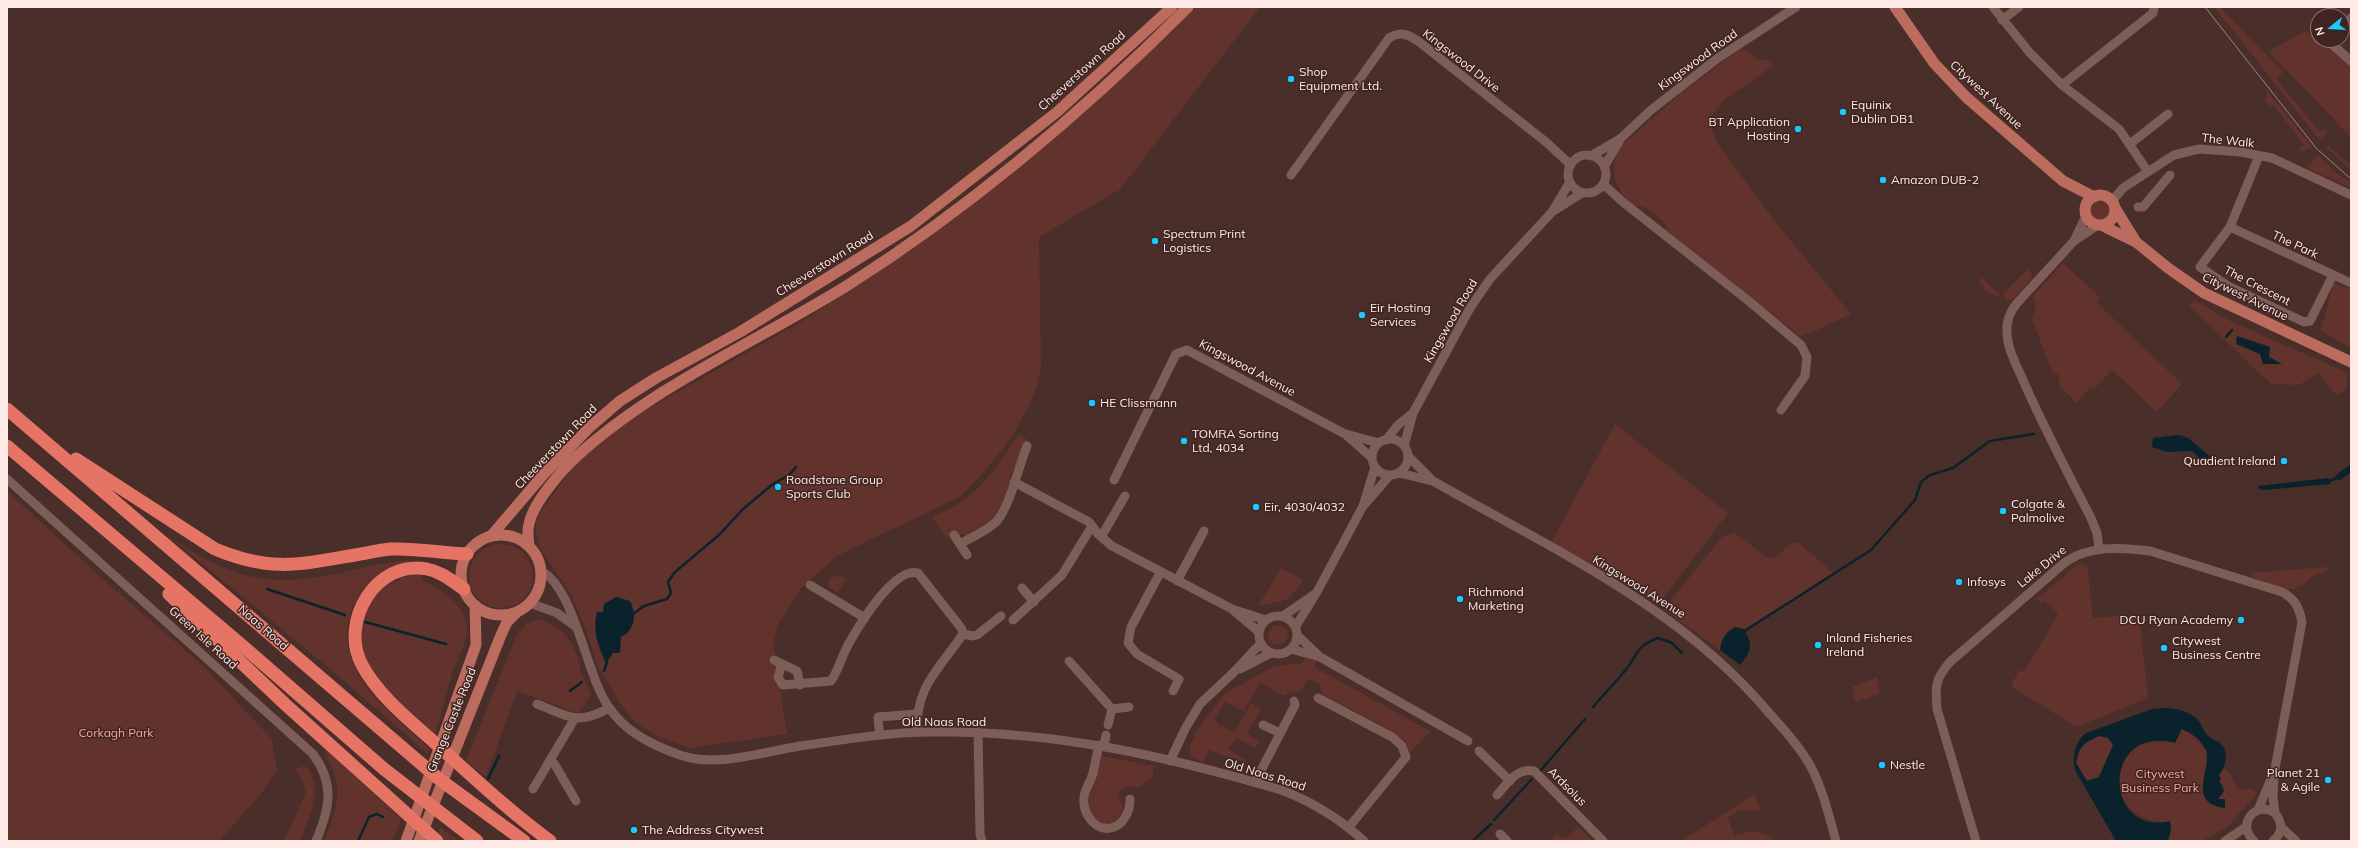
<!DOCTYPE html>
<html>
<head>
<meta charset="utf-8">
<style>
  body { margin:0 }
  #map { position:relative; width:2358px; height:848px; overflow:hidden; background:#4a2e29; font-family:Mulish,sans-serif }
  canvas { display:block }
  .frame { position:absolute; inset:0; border:8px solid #feebe8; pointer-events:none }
  .north { position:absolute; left:2310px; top:8px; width:40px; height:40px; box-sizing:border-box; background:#3f2420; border:1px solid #8b7470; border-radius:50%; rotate:252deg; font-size:11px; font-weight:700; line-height:16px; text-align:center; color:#feebe8 }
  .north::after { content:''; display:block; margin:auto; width:14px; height:18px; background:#1cc9fc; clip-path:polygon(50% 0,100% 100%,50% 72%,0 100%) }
</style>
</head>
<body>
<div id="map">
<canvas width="2358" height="848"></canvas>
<div class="frame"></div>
<div class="north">N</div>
</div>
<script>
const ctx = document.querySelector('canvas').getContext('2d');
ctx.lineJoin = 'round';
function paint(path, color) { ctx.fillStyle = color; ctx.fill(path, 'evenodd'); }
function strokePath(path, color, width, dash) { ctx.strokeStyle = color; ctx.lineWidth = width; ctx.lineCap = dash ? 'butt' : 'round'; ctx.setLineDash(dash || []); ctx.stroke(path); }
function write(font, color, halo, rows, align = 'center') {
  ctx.font = font + ' Mulish,sans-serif'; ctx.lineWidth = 3; ctx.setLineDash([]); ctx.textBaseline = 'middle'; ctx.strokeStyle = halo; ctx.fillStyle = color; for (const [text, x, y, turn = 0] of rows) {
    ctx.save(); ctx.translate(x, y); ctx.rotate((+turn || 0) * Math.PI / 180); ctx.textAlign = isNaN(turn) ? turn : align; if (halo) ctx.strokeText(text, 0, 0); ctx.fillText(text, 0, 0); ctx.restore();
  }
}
const green = new Path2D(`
  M1193 7H1260L1118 192 1117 191 1039 237 1041 367C1034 414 994 464 961 496L837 556 801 588 778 625 773 643 787 734 690 748 658 737 635 722 623 707 598 667 584 625 571 594 540 549 535 528 539 514 579 458 634 417 811 316 964 211 1005 179Z
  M2214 7H2220L2283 72 2276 79 2320 132 2325 129 2326 130V135L2319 139Z
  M2306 31 2351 66V137L2269 52 2276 47Z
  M1744 49 1758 60 1770 61 1773 66 1723 101 1713 114 1712 128 1717 143 1774 220 1851 314 1815 331 1800 336 1667 231 1666 224C1660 219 1653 211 1646 208 1643 206 1638 207 1634 205 1614 191 1608 168 1620 147L1680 94 1739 50Z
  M2267 91 2312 147 2302 152 2299 149 2304 145 2273 104 2268 108V102H2265Z
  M2329 146 2351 166V169L2326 148Z
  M2318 155 2338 174 2351 182V188L2307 168Z
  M2090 211a10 10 0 1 1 20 0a10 10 0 1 1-20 0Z
  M2063 263 2101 298 2097 303 2182 384 2157 412 2112 370 2094 389 2091 386 2077 403 2059 386V375L2053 373 2032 320 2036 305 2033 296Z
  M2028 269 2031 273 2032 278 2012 300 2006 301V298L2002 295Z
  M1981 277 2001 295 1998 297 1988 292 1979 283Z
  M2333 283 2351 289V348L2321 331Z
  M2195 300 2230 321 2346 372 2347 389 2336 395 2318 373 2299 385 2271 384 2189 306Z
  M1615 424 1728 513 1662 600 1657 602 1551 543Z
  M1018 435 1028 440 1011 475 1006 497 998 512 990 521 965 537 963 533 959 535 957 532 947 538 932 517C975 499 994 473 1018 435Z
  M7 491 105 581 200 663 272 739 277 770 260 795 219 841H7Z
  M1735 533 1767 557 1773 559 1792 543 1798 542 1833 573 1745 629C1752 646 1752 650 1740 665L1664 609 1722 537Z
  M166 534C215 569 256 588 318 577 348 572 377 563 408 560V566C396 571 380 576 369 584 361 591 353 604 350 615 334 673 392 714 430 749L428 754 328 667Z
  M469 576a32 32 0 1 1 64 0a32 32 0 1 1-64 0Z
  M2082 564 2087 565 2093 618 2139 614 2148 698 2076 727 2011 686 2019 670 2024 672 2058 614 2045 601 2040 603 2037 599 2077 565Z
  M2327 567 2328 570 2310 578 2302 586 2300 584 2294 590 2292 588 2287 591 2252 577 2251 573Z
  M1281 568 1304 580 1288 599 1258 606Z
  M409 575H423L422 581C442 587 470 609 467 633 465 647 456 660 452 674 446 694 442 715 434 736 404 706 349 669 363 620 370 595 387 584 409 575Z
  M841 576 846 578 838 593 829 587 828 581 830 577Z
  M539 620C565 625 575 646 581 668L580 670 591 695 578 713 517 691 486 777 466 761 517 635 526 624Z
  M1268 635a10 10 0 1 1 20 0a10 10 0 1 1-20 0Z
  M1306 658 1317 661 1314 667 1430 731 1410 753 1405 740 1375 722 1322 694 1320 684 1308 679 1299 693 1293 692 1284 696 1260 683 1244 711 1225 702 1215 718 1219 725 1235 732 1251 703 1261 709 1247 733 1260 742 1255 748 1236 738 1228 749 1247 761 1246 763 1208 750 1204 761 1202 762 1191 757 1190 747 1196 732 1224 694 1274 666 1302 663Z
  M1877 677 1880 694 1855 702 1852 687Z
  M2182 729 2195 736 2206 751 2207 767 2204 772 2207 799 2220 800 2217 799 2219 775 2224 769 2228 771 2238 789H2253L2257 794 2227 827 2202 841H2168L2171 830 2165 822C2126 823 2100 777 2133 750 2143 741 2152 743 2164 740 2170 739 2177 732 2182 729Z
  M2100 736 2108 738 2113 745 2099 777 2087 781 2076 763C2080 746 2084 742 2100 736Z
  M325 748 401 819 392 841H324C332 821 342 799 335 777 331 766 326 759 325 748Z
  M1102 756 1154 766 1153 777 1138 788 1127 786 1122 789 1118 795 1124 810 1115 821 1109 825C1071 820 1097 777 1102 756Z
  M305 766C326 787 309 817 300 841H284L306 792 302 780 294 769Z
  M1755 794 1760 810 1739 811 1728 817 1734 836 1753 831 1772 837 1773 841H1681Z
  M440 827 458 841H444L437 835Z
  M1578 827 1593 841H1549L1556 835 1567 838Z`);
const water = new Path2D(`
  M2237 336 2270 347 2269 357 2282 364H2263L2260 354 2236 344Z
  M2179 435 2188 438 2219 464C2208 464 2199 459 2192 451L2167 452 2152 447 2153 438Z
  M2351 464V472L2339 481 2335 476Z
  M2328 478 2331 484 2264 490 2259 489 2258 486Z
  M616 597 630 601C637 615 635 630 621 637L620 653H613L606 664C599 646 592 632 597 612H603L604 604Z
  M1735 627 1744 629C1753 645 1752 651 1740 665L1720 650C1721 639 1725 633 1735 627Z
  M2164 708C2176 708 2194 712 2200 723 2203 728 2204 732 2208 736 2211 739 2216 740 2219 742 2230 751 2226 766 2219 775L2221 780 2219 781 2222 785 2224 791 2218 799H2225V808C2185 803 2213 768 2206 750 2201 739 2192 734 2182 729L2175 743C2101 723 2103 837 2170 821L2171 830 2168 841H2116L2076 772C2071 759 2075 741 2086 733L2152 709ZM2100 736 2108 738 2113 745 2099 777 2087 781 2076 763C2079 746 2084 742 2100 736Z`);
const stream = new Path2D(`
  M2226 337 2232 330
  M2329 481 2337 478
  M267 589 345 615
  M632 615 644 606 667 599 671 593 668 582 675 572 719 535 743 509 773 484 789 475 796 467
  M365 622 446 644
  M1743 632 1871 550 1915 500 1921 482 1930 475 1953 468 1990 441 2034 434
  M604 671 607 662
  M570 691 582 682
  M1593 707C1603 695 1614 684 1624 672 1638 656 1634 647 1658 638L1672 643 1682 653
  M1541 770 1585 719
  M488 779 499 756
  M1494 820 1532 779
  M358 841 369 817 377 814 383 817
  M1473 841 1491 824`);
const minor = new Path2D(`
  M1993 7 2030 53 2062 85 2119 129 2148 172
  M2002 20 2019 7
  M2342 29 2351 18
  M2327 40 2351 61
  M2062 85 2153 13 2154 7
  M2130 144 2168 114
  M1568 174a19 19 0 1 1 38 0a19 19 0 1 1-38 0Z
  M1591 156 1620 139 1651 110 1718 58 1796 7
  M2259 156 2230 227 2200 267 2228 286 2304 322 2310 321 2333 275
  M1604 167 1620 140
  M1291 175 1389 38C1401 31 1407 34 1418 41L1546 142 1571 165
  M1603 184 1624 203 1750 302 1801 345 1807 357 1805 376 1781 410
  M2112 201 2123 188 2174 155 2199 149 2241 152 2272 158 2351 195
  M2138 207H2143L2170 175
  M1553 210 1570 182
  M2098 225 2074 241 2018 302C2010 311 2006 320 2007 332 2007 348 2016 364 2022 378 2043 426 2067 472 2091 518L2097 533 2099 549
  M2230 227 2351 283
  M2074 241 2086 216
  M1346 434 1379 443
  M1372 457a18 18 0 1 1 36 0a18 18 0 1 1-36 0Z
  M1386 440 1398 425 1413 413
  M1404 446 1413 413 1470 308 1490 279 1552 212 1582 193
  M1408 456 1433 481C1552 549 1681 607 1770 714 1785 731 1800 747 1811 767 1823 790 1829 816 1836 841
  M1399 473 1432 481
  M7 479 313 754C335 784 330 808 316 841
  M1114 480 1176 354 1187 350 1345 434 1372 458
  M1014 482 1089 522 1098 534 1112 546 1232 609 1259 632
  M1365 504 1390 475
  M954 535 967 555
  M1101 537 1125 496
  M960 544C972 537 987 531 997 521 1010 506 1019 465 1027 446
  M541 571C574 587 586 674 608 706 624 731 650 744 677 754 715 769 761 752 800 746 843 740 888 732 932 732 1051 730 1167 756 1281 790 1313 802 1339 818 1364 841
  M1160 573 1131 627 1128 643 1137 654 1179 679 1173 691
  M1177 581 1204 531
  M810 585 865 618
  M1022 588 1034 602
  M530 603 557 613 575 626
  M1235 610 1266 620
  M1259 635a19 19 0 1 1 38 0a19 19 0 1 1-38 0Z
  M1283 616 1315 594
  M1013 620 1062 575 1092 526
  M1296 626 1317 592 1363 506 1375 467
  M963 634 973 636 977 635 1001 616
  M1298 636 1320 657 1468 741
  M1291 649 1320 657
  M774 660 797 671 800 685
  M1069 661 1112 709 1129 707
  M782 664 778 677 783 685 831 681C838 671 842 656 848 645 858 627 894 566 918 573L962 629 963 634C940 668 915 687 917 732
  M1240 669 1271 653
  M1318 698 1392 737 1402 746 1406 757 1349 827
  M537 704C568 716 577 726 609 708
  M1108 725 1112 709
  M1263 725 1280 733
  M879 729 878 717 917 714
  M978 732 980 834 982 841
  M1099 745C1097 754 1095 764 1093 773 1090 784 1082 792 1084 805 1089 830 1115 838 1127 814 1129 810 1130 803 1130 799
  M1104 746 1106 735
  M1479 751 1510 781
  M550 760 555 765 576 801
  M1170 761 1185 729 1200 704 1234 672 1261 643
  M1255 782 1295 705 1294 701
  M533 789 575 718
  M1497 795C1507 784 1517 767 1534 771L1603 841
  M2258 810 2271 779
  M2281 827 2296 841
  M1500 834 1507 841
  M1976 841 1937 709C1935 687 1935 679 1950 662L2063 564C2087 545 2121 547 2150 551L2282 592C2295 599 2299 607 2302 622L2274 774 2273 797 2275 813
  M2225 841 2246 827
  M2254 841C2236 825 2255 800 2275 813 2283 823 2283 833 2273 841`);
const major = new Path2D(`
  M1895 7 1934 63 1966 97 2063 181 2094 197
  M2085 210a15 15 0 1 1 30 0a15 15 0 1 1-30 0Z
  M2115 208 2136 242
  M2101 225 2136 242 2168 268 2204 293 2351 362
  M461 575a40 40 0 1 1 80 0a40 40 0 1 1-80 0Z
  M491 536 544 474 591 426 620 401 656 378 740 332 911 226 1057 112 1172 7
  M529 545C528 539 527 531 529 524 533 503 561 471 576 457 655 385 758 341 848 285 971 207 1085 110 1188 7
  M406 841 476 645 475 605
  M419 841 501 635 507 622 517 612`);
const highway = new Path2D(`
  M7 409 439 779 524 841
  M7 446 245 648 384 769 477 841
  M76 459 215 549C270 572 298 565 355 555 367 553 379 550 391 549 417 548 441 553 467 554
  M464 589C452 581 442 572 427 569 376 559 339 622 362 665 378 695 409 720 434 742 472 776 509 811 550 841
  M169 594 286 705 437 841`);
const tram = new Path2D(`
  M2205 7 2316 148 2351 179`);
const markers = [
  [1291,79,4,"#1cc9fc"],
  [1843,112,4,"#1cc9fc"],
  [1798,129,4,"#1cc9fc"],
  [1883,180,4,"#1cc9fc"],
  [1155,241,4,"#1cc9fc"],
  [1362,315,4,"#1cc9fc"],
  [1092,403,4,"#1cc9fc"],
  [1184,441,4,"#1cc9fc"],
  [2284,461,4,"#1cc9fc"],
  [778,487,4,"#1cc9fc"],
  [1256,507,4,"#1cc9fc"],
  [2003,511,4,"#1cc9fc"],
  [1959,582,4,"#1cc9fc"],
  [1460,599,4,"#1cc9fc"],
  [2241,620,4,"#1cc9fc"],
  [1818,645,4,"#1cc9fc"],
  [2164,648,4,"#1cc9fc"],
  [1882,765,4,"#1cc9fc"],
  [2328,780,4,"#1cc9fc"],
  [634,830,4,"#1cc9fc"]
];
const streetNames = [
  ["Kingswood Road",1698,60,-36],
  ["Kingswood Drive",1461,61,38],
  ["Cheeverstown Road",1082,71,-42],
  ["Citywest Avenue",1986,95,43],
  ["The Walk",2228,141,6],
  ["The Park",2295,245,25],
  ["Cheeverstown Road",825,264,-32],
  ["The Crescent",2257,286,27],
  ["Citywest Avenue",2245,297,26],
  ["Kingswood Road",1451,321,-60],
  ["Kingswood Avenue",1247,368,28],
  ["Cheeverstown Road",556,447,-46],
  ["Lake Drive",2042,567,-39],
  ["Kingswood Avenue",1639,587,32],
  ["Naas Road",263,628,41],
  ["Green Isle Road",203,638,42],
  ["Grange Castle Road",452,720,-68],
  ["Old Naas Road",944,722],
  ["Old Naas Road",1265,775,17],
  ["Ardsolus",1567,787,45]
];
const poiNames = [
  ["Shop",1299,72],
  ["Equipment Ltd.",1299,86],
  ["Equinix",1851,105],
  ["Dublin DB1",1851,119],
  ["BT Application",1790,122,"right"],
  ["Hosting",1790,136,"right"],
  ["Amazon DUB-2",1891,180],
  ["Spectrum Print",1163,234],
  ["Logistics",1163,248],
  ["Eir Hosting",1370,308],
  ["Services",1370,322],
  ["HE Clissmann",1100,403],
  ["TOMRA Sorting",1192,434],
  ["Ltd, 4034",1192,448],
  ["Quadient Ireland",2276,461,"right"],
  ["Roadstone Group",786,480],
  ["Sports Club",786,494],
  ["Colgate &",2011,504],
  ["Palmolive",2011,518],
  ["Eir, 4030/4032",1264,507],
  ["Infosys",1967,582],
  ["Richmond",1468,592],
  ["Marketing",1468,606],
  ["DCU Ryan Academy",2233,620,"right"],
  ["Inland Fisheries",1826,638],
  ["Ireland",1826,652],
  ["Citywest",2172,641],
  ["Business Centre",2172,655],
  ["Nestle",1890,765],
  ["Planet 21",2320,773,"right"],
  ["& Agile",2320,787,"right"],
  ["The Address Citywest",642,830]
];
const parkNames = [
  ["Corkagh Park",116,733],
  ["Citywest",2160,774],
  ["Business Park",2160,788]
];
paint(green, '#61332c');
paint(water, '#0a222b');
strokePath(stream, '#0a222b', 2.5);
strokePath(minor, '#7c5d57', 9);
strokePath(major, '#bc6b5f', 11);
strokePath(highway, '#e67465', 13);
strokePath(tram, '#9d8581', 1);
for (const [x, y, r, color] of markers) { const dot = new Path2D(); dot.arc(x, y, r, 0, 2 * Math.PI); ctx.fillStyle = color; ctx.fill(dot); strokePath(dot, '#3f2420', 1.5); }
write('12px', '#feebe8', '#3f2420', streetNames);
write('12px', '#feebe8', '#3f2420', poiNames, 'left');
write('12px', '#f6aa9d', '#3f2420', parkNames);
</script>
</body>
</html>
